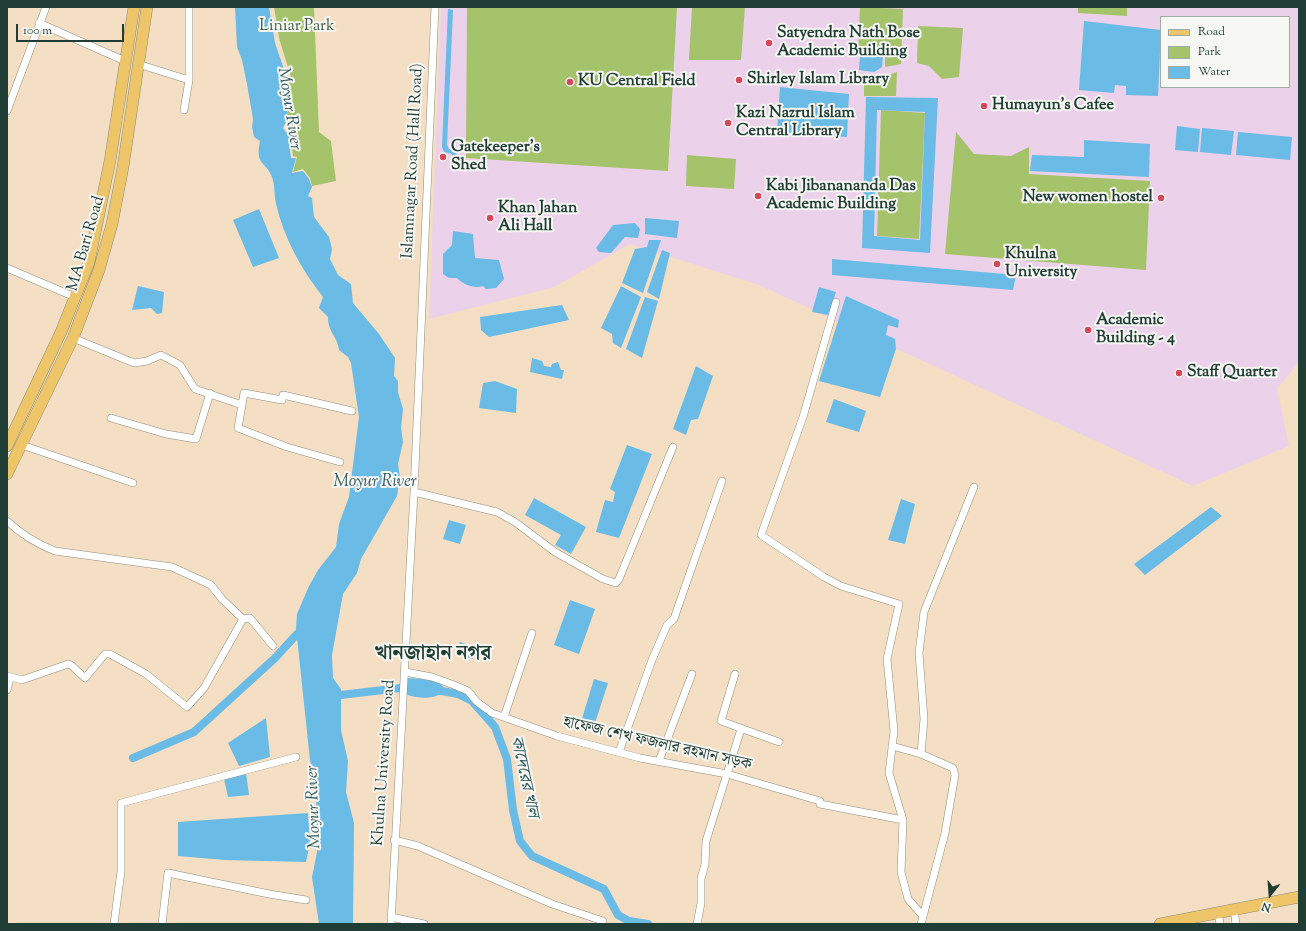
<!DOCTYPE html>
<html>
<head>
<meta charset="utf-8">
<style>
  body { margin:0 }
  #map { position:relative; width:1306px; height:931px; overflow:hidden; background:#f4dfc4; font-family:"Sorts Mill Goudy",serif }
  canvas { display:block }
  .frame { position:absolute; inset:0; border:8px solid #1f3d34; pointer-events:none }
  .legend { position:absolute; left:1160px; top:16px; width:130px; height:72px; box-sizing:border-box; background:#f6f6f2; border:1px solid #a0aca6; margin:0; padding:5px 7px; list-style:none; font-size:12px; color:#1f3d34 }
  .legend li { display:flex; align-items:center; gap:8px; height:20px }
  .legend b { width:20px; border:1px solid #a0aca6 }
  .north { position:absolute; left:1250px; top:875px; width:40px; height:40px; -webkit-text-stroke:3px #f6f6f2; paint-order:stroke; rotate:197deg; font-size:11px; font-weight:700; line-height:16px; text-align:center; color:#1f3d34 }
  .north::after { content:''; display:block; margin:auto; width:14px; height:18px; background:#1f3d34; clip-path:polygon(50% 0,100% 100%,50% 72%,0 100%) }
  .scale { position:absolute; left:16px; top:24px; width:108px; height:18px; box-sizing:border-box; border:2px solid #1f3d34; border-top:0; padding-left:5px; font-size:12px; line-height:14px; white-space:nowrap; color:#1f3d34; -webkit-text-stroke:3px #f6f6f2; paint-order:stroke }
</style>
</head>
<body>
<div id="map">
<canvas width="1306" height="931"></canvas>
<div class="frame"></div>
<ul class="legend">
<li><b style="height:5px;background:#eec569"></b>Road</li>
<li><b style="height:11px;background:#a5c36a"></b>Park</li>
<li><b style="height:11px;background:#6abbe5"></b>Water</li>
</ul>
<div class="north">N</div>
<div class="scale">100 m</div>
</div>
<script>
const ctx = document.querySelector('canvas').getContext('2d');
ctx.lineJoin = 'round';
function paint(path, color) { ctx.fillStyle = color; ctx.fill(path, 'evenodd'); }
function strokePath(path, color, width, dash) { ctx.strokeStyle = color; ctx.lineWidth = width; ctx.lineCap = dash ? 'butt' : 'round'; ctx.setLineDash(dash || []); ctx.stroke(path); }
function write(font, color, halo, rows, align = 'center') {
  ctx.font = font + ' "Sorts Mill Goudy","Noto Serif Bengali",serif'; ctx.lineWidth = 4; ctx.setLineDash([]); ctx.textBaseline = 'middle'; ctx.strokeStyle = halo; ctx.fillStyle = color; for (const [text, x, y, turn = 0] of rows) {
    ctx.save(); ctx.translate(x, y); ctx.rotate((+turn || 0) * Math.PI / 180); ctx.textAlign = isNaN(turn) ? turn : align; if (halo) ctx.strokeText(text, 0, 0); ctx.fillText(text, 0, 0); ctx.restore();
  }
}
const built = new Path2D(`
  M441 7H1299V362L1277 389 1289 446 1193 486 759 285 630 244 554 287 429 319ZM1161 17H1289V87H1161Z`);
const green = new Path2D(`
  M274 7H314L319 132 331 141 336 181 312 186 310 178 303 169 293 172 297 157 293 156 291 142 297 132 294 129 287 130C283 120 294 113 284 96L291 77 279 38Z
  M467 7H677L668 171 466 158Z
  M692 7H745L741 60H689Z
  M860 7 903 9 901 64 885 67V55L858 53Z
  M1078 7H1127V16L1078 13Z
  M918 26 963 28 959 77 942 79 929 66 917 63Z
  M897 72 896 96H864V79L880 78Z
  M881 110 925 113 919 239 877 236Z
  M956 132 974 154 1011 156 1029 147V174L1150 181 1146 270 945 254Z
  M687 155 736 159 734 189 686 186Z`);
const water = new Path2D(`
  M235 7H269L275 43 288 81C278 100 288 99 288 115 288 119 285 124 283 128L286 132 292 131 294 133 289 142 291 158H296L292 173 303 171 309 179 312 187 308 196 312 198 314 217 329 237 332 249 330 259 338 275 351 284 353 303 379 334 395 358 394 376 398 381V392L403 409 401 428 403 442 398 464 400 478 397 496 361 559 357 573 343 594 332 655 333 678 341 689V730L348 761 346 792 354 823 353 924H319L312 877 317 852 316 791 310 760 296 628 297 614 309 586 318 570 336 547 339 524 349 497 359 417 351 363 348 357 339 350C337 335 328 333 328 317L319 308 323 297C301 269 284 238 276 204 274 195 275 185 272 177 265 160 255 166 260 141L254 137 252 127 253 119 247 84 242 60 237 47Z
  M448 9 453 10 447 145 449 149 457 151 456 160H452V154L444 152 442 147Z
  M1084 21 1161 30 1158 96 1126 95V86L1115 85 1114 93 1079 90Z
  M860 55 883 56 882 67 874 72 859 70Z
  M780 87 849 94 847 137 777 132Z
  M866 97 938 98 930 253 862 248ZM877 110 925 112 920 240 874 236Z
  M1177 126 1200 129 1198 152 1175 150Z
  M1202 128 1234 131 1231 155 1200 152Z
  M1238 132 1292 137 1290 160 1236 155Z
  M1084 140 1150 144 1149 177 1030 171 1032 155 1084 157Z
  M259 209 279 258 253 267 233 220Z
  M645 218 679 221 677 238 645 234Z
  M635 223 640 229 638 238 625 237 611 253 599 252 596 248 613 225Z
  M453 231 473 234 475 258 499 260 504 279 496 288 486 289 483 286C474 289 464 285 457 278H449L443 274V254L452 245Z
  M649 240H661L643 293 622 283 635 249 647 247Z
  M662 250 670 253 659 299 647 292Z
  M832 259 1016 275 1013 290 832 275Z
  M138 286 164 292 162 313 157 314 151 308 132 310Z
  M621 286 641 297 621 348 613 343 612 334 601 328Z
  M819 287 836 292 828 315 812 312Z
  M846 296 899 320 898 328 888 325 886 335 895 339 896 349 880 397 819 381Z
  M645 297 658 301 642 358 626 349Z
  M562 305 569 320 489 337 481 330 480 317Z
  M532 358 542 361 544 366 551 367 552 364 558 362 561 370H564L562 379 530 372Z
  M696 366 713 376 698 419 691 420 686 435 673 429Z
  M495 381 517 389 516 413 479 408 483 383Z
  M834 399 866 411 859 432 826 422Z
  M627 445 652 454 619 538 596 532 605 500 613 502 615 492 610 489Z
  M534 498 586 527 571 554 555 545 561 535 525 515Z
  M901 499 915 504 905 544 888 540Z
  M1211 507 1222 516 1145 575 1134 564Z
  M449 520 466 525 460 544 443 539Z
  M570 600 595 609 579 654 554 645Z
  M460 642 477 648 473 659 456 654Z
  M408 678 433 680 441 683 443 687 440 694C431 700 415 698 405 694L404 691 408 686 405 682Z
  M594 679 608 683 594 726 581 722Z
  M266 718 270 757 239 766 228 743Z
  M246 773 249 795 228 797 224 779Z
  M308 813 310 843 306 862 225 860 178 856V822Z`);
const canal = new Path2D(`
  M431 689 458 694 472 701 495 727 507 759 513 810 520 841 532 856 604 889 618 915 629 921 648 924
  M332 696 409 687
  M133 758 194 732 275 658 297 634 306 628`);
const street = new Path2D(`
  M39 23 125 61
  M138 64 189 80
  M184 110 189 80V7
  M7 111 46 7
  M7 268 75 297
  M836 302 803 417 761 535 824 577 841 586 899 604 887 659 894 731 889 773 903 820 901 872 908 899 923 916
  M73 338 134 363 147 361 161 355 180 365 195 389 242 405 244 393 282 400 283 395 352 411
  M242 405 238 428 287 447 340 462
  M111 418 166 434 196 439 210 393
  M22 445 133 483
  M414 492 497 512 515 522 555 552 603 579 616 583 619 579 673 447
  M7 521C21 534 37 544 55 551L172 567 211 585 222 599 243 619 250 618 273 646
  M405 672 432 677 454 685 468 691 477 702 492 713 557 736 640 758 727 774 820 801V804L903 820
  M735 674 721 721 779 742
  M7 676 22 680 68 664 71 665 85 678 105 654H110L146 674 187 707 204 688 243 619
  M7 690 10 678
  M504 717 532 633
  M892 746 921 754
  M619 752 652 660 667 625 674 619 678 607 722 481
  M659 761 692 674
  M394 840 418 846 552 904 603 921
  M1234 909 1236 924
  M1218 912 1220 924
  M391 917 424 924
  M114 924 121 871V803L296 757
  M162 924 168 873 269 894 306 900
  M391 924 414 492 435 7
  M697 924 701 903V879L705 864 706 841 741 729
  M921 924 945 833 955 775 953 768 921 754 924 719 919 653 924 612 974 487`);
const primary = new Path2D(`
  M7 446 61 332 89 262 110 161 134 7
  M7 474 73 338 99 270 112 224 123 167 147 7
  M1160 924 1299 897`);
const markers = [
  [769,43,4,"#d1495b"],
  [739,80,4,"#d1495b"],
  [570,82,4,"#d1495b"],
  [984,106,4,"#d1495b"],
  [728,123,4,"#d1495b"],
  [443,157,4,"#d1495b"],
  [758,196,4,"#d1495b"],
  [1161,198,4,"#d1495b"],
  [490,218,4,"#d1495b"],
  [997,264,4,"#d1495b"],
  [1088,330,4,"#d1495b"],
  [1179,373,4,"#d1495b"]
];
const parkNames = [
  ["Liniar Park",297,27]
];
const poiNames = [
  ["Satyendra Nath Bose",777,34],
  ["Academic Building",777,52],
  ["Shirley Islam Library",747,80],
  ["KU Central Field",578,82],
  ["Humayun's Cafee",992,106],
  ["Kazi Nazrul Islam",736,114],
  ["Central Library",736,132],
  ["Gatekeeper's",451,148],
  ["Shed",451,166],
  ["Kabi Jibanananda Das",766,187],
  ["Academic Building",766,205],
  ["New women hostel",1153,198,"right"],
  ["Khan Jahan",498,209],
  ["Ali Hall",498,227],
  ["Khulna",1005,255],
  ["University",1005,273],
  ["Academic",1096,321],
  ["Building - 4",1096,339],
  ["Staff Quarter",1187,373]
];
const streetNames = [
  ["Islamnagar Road (Hall Road)",414,161,-87],
  ["MA Bari Road",87,244,-74],
  ["হাফেজ শেখ ফজলার রহমান সড়ক",657,745,13],
  ["Khulna University Road",385,763,-86]
];
const waterNames = [
  ["Moyur River",288,109,81],
  ["Moyur River",375,483],
  ["কাদেরের খাল",523,777,78],
  ["Moyur River",315,807,-92]
];
const districtNames = [
  ["খানজাহান নগর",433,656]
];
paint(built, '#ecd1ea');
paint(green, '#a5c36a');
paint(water, '#6abbe5');
strokePath(canal, '#6abbe5', 8);
strokePath(street, '#8a8e7c', 8);
strokePath(primary, '#8a8e7c', 12);
strokePath(street, '#fff', 7);
strokePath(primary, '#eec569', 11);
for (const [x, y, r, color] of markers) { const dot = new Path2D(); dot.arc(x, y, r, 0, 2 * Math.PI); ctx.fillStyle = color; ctx.fill(dot); strokePath(dot, '#f6f6f2', 1.5); }
write('16px', '#405e42', '#f6f6f2', parkNames);
write('bold 16px', '#1f3d34', '#f6f6f2', poiNames, 'left');
write('16px', '#1f3d34', '#f6f6f2', streetNames);
write('italic 17px', '#325c60', '#f6f6f2', waterNames);
write('bold 20px', '#1f3d34', '#f6f6f2', districtNames);
</script>
</body>
</html>
